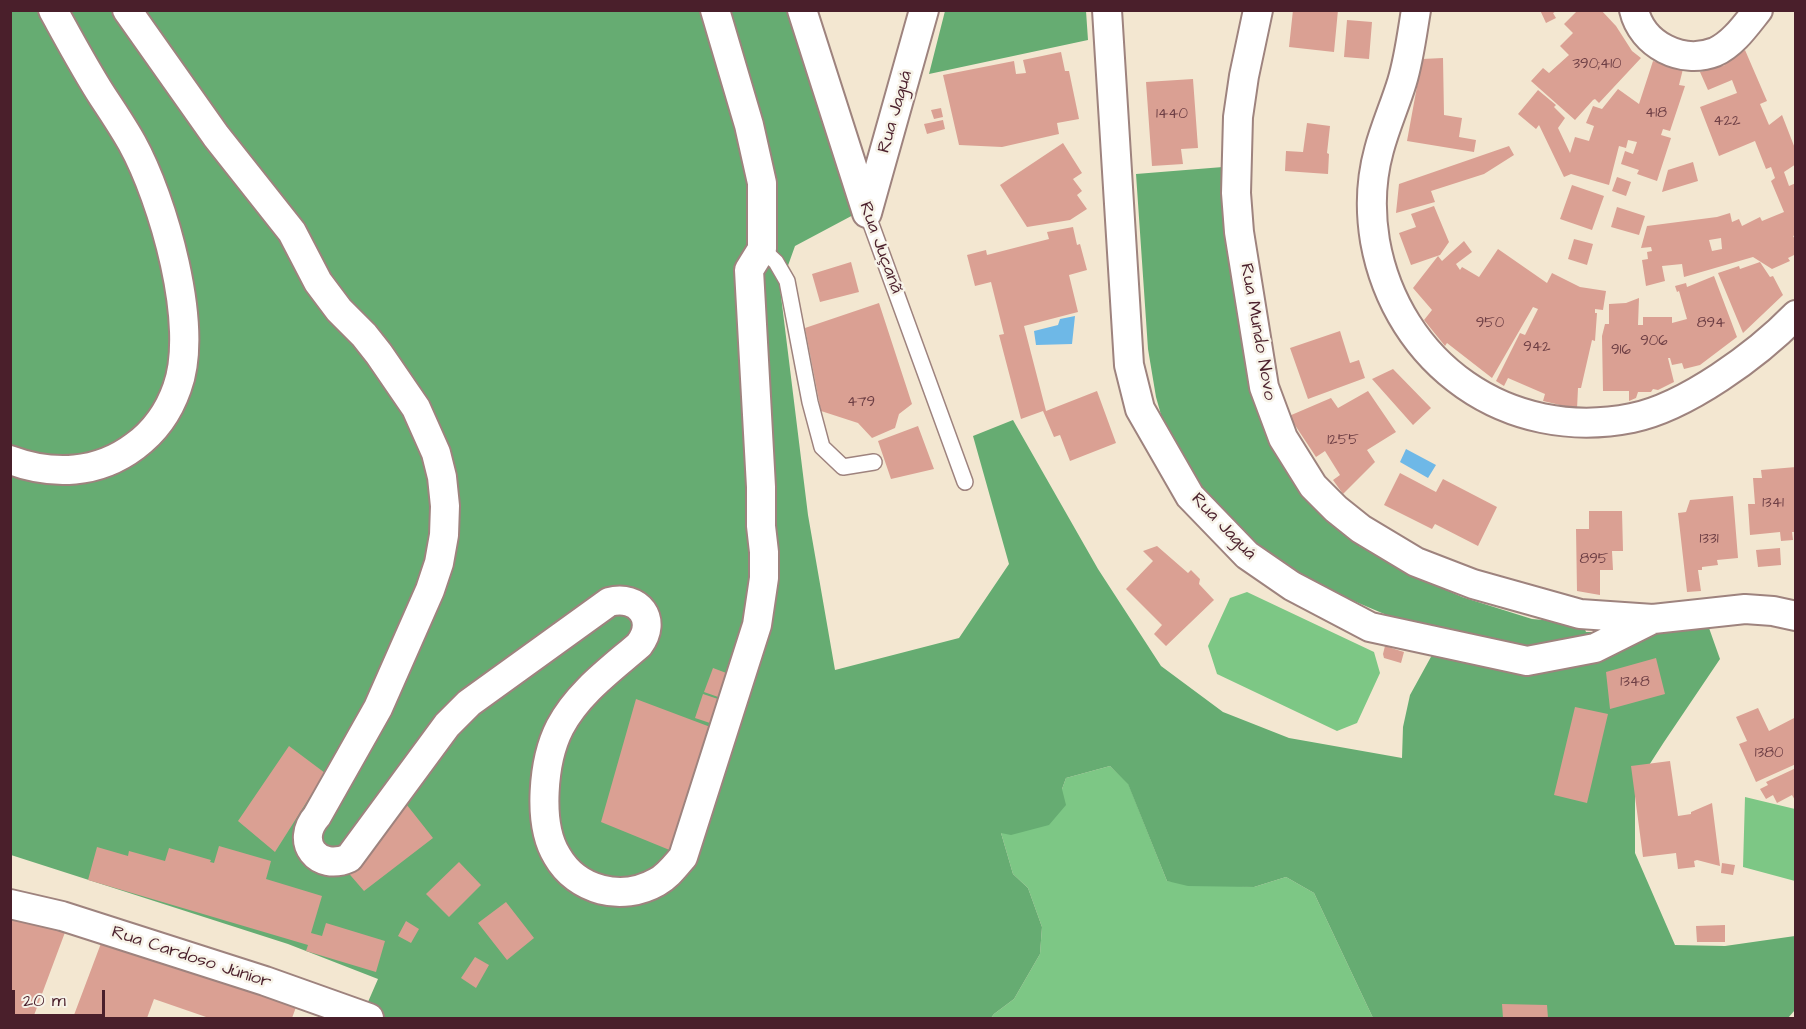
<!DOCTYPE html>
<html>
<head>
<meta charset="utf-8">
<style>
  body { margin:0 }
  #map { position:relative; width:1806px; height:1029px; overflow:hidden; background:#f3e7d1; font-family:"Architects Daughter",sans-serif }
  canvas { display:block }
  .frame { position:absolute; inset:0; border:12px solid #4a1f2b; pointer-events:none }
  .scale { position:absolute; left:12px; top:990px; width:93px; height:27px; box-sizing:border-box; border:3px solid #4a1f2b; border-top:0; padding-left:8px; font-size:18px; line-height:21px; white-space:nowrap; color:#4a1f2b; -webkit-text-stroke:4px #f7f3e8; paint-order:stroke }
</style>
</head>
<body>
<div id="map">
<canvas width="1806" height="1029"></canvas>
<div class="frame"></div>
<div class="scale">20 m</div>
</div>
<script>
const ctx = document.querySelector('canvas').getContext('2d');
ctx.lineJoin = 'round';
function paint(path, color) { ctx.fillStyle = color; ctx.fill(path, 'evenodd'); }
function strokePath(path, color, width, dash) { ctx.strokeStyle = color; ctx.lineWidth = width; ctx.lineCap = dash ? 'butt' : 'round'; ctx.setLineDash(dash || []); ctx.stroke(path); }
function write(font, color, halo, rows, align = 'center') {
  ctx.font = font + ' "Architects Daughter",sans-serif'; ctx.lineWidth = 5; ctx.setLineDash([]); ctx.textBaseline = 'middle'; ctx.strokeStyle = halo; ctx.fillStyle = color; for (const [text, x, y, turn = 0] of rows) {
    ctx.save(); ctx.translate(x, y); ctx.rotate((+turn || 0) * Math.PI / 180); ctx.textAlign = isNaN(turn) ? turn : align; if (halo) ctx.strokeText(text, 0, 0); ctx.fillText(text, 0, 0); ctx.restore();
  }
}
const green = new Path2D(`
  M1247 592 1374 652 1380 673 1357 723 1337 731 1217 674 1208 646 1230 598Z
  M1110 766 1128 783 1167 881 1254 887 1286 877 1314 893 1373 1018H991L994 1014 1014 999 1040 954 1042 927 1028 888 1013 874 1001 833 1062 789 1066 778Z
  M1745 797 1795 809V881L1743 867Z`);
const forest = new Path2D(`
  M11 11H793L857 213 795 246 780 288 808 515 835 670 959 638 1009 564 973 436 1013 420 1098 569 1161 666 1223 712 1289 738 1402 758 1403 727 1410 695 1443 635 1396 619 1335 593 1270 558 1210 507 1169 443 1156 397 1148 349 1136 174 1223 167 1244 345 1254 401 1266 431 1330 520 1359 546 1417 577 1462 597 1532 619 1579 623 1584 627 1586 632H1650L1709 628 1720 659 1664 742 1635 787V853L1675 945 1725 946 1795 936V1010L1788 1018H1373L1314 893 1286 877 1254 887 1188 886 1167 881 1128 784 1110 766 1066 778 1062 789 1066 805 1049 825 1011 835 1001 833 1013 874 1028 888 1042 927 1040 954 1014 999 994 1014 991 1018H361L378 979 288 944 11 855Z
  M945 11H1086L1088 40 929 74Z`);
const water = new Path2D(`
  M1075 316 1072 344 1036 345 1034 331 1058 325 1060 319Z
  M1406 449 1436 465 1428 478 1400 462Z`);
const building = new Path2D(`
  M1293 10H1338L1334 52 1289 47Z
  M1540 10H1558L1553 13 1556 18 1546 23Z
  M1578 10H1601L1616 26 1632 51 1641 58 1599 103 1595 99 1593 100 1575 120 1531 81 1543 68 1549 73 1569 55 1560 46 1573 33 1564 24Z
  M1347 20 1372 22 1369 59 1344 57Z
  M1745 50 1767 101 1760 104 1769 125 1782 115 1796 151V164L1784 172 1789 186 1796 183V235L1793 236 1796 241V254L1788 258 1790 261 1772 269 1753 257 1684 277 1682 264 1662 266 1665 281 1646 286 1642 260 1648 259 1647 252 1652 251 1651 247 1641 248 1647 226 1717 217 1730 213 1732 222 1739 219 1742 226 1760 217 1762 221 1784 212 1771 181 1775 178 1771 167 1766 169 1755 141 1719 156 1700 107 1737 93 1732 80 1708 90 1700 72 1725 65 1724 62ZM1721 238 1722 249 1712 251 1709 240Z
  M1061 52 1065 71H1069L1079 119 1057 123 1059 134 1002 147 959 145 943 75 1014 61 1016 74 1026 73 1023 60Z
  M1443 58 1444 115 1462 118 1459 137 1476 140 1474 152 1407 141 1422 59Z
  M1653 61 1683 69 1679 85 1685 86 1670 131 1663 129 1661 135 1671 138 1657 181 1637 174 1639 170 1621 164 1625 151 1633 154 1637 142 1628 140 1626 148 1619 146 1609 185 1571 174 1564 177 1539 125 1536 129 1518 114 1538 90 1556 105 1554 107 1565 118 1558 128 1570 153 1575 137 1589 141 1594 126 1586 123 1593 106 1602 109 1618 89 1639 104Z
  M1193 79 1198 148 1181 149 1183 164 1152 166 1146 82Z
  M941 108 943 117 934 119 931 110Z
  M943 120 945 129 927 134 924 124Z
  M1307 123 1330 126 1327 153 1329 154 1328 174 1285 171 1286 151 1303 152Z
  M1063 143 1082 173 1073 179 1082 191 1077 195 1087 209 1070 220 1027 227 1000 185Z
  M1509 146 1514 155 1484 174 1431 191 1435 202 1396 213 1399 184Z
  M1693 162 1698 181 1662 192 1668 170Z
  M1617 177 1631 182 1626 196 1612 191Z
  M1572 185 1604 196 1592 230 1560 219Z
  M1434 206 1449 242 1440 255 1411 265 1399 233 1416 227 1411 214Z
  M1617 207 1645 216 1639 235 1611 227Z
  M1073 227 1077 245 1080 244 1087 270 1069 275 1078 312 1024 326 1046 411 1097 391 1116 443 1070 461 1060 435 1054 437 1043 411 1021 419 999 335 1004 334 991 282 975 286 967 255 986 250 987 255 1049 239 1047 232Z
  M1574 239 1593 244 1587 265 1568 259Z
  M1464 241 1472 252 1456 264 1460 270 1462 267 1479 277 1498 249 1547 283 1552 273 1580 287 1606 291 1603 310 1595 309V313H1597L1595 341 1592 340 1581 388H1578L1577 409 1543 401 1545 394 1508 378 1504 386 1496 381 1520 333 1525 335 1538 309 1533 307 1492 378 1447 343 1445 346 1424 320 1432 310 1413 288 1438 256 1442 261Z
  M851 262 859 292 820 302 812 274Z
  M1760 262 1770 277 1773 276 1783 295 1743 333 1718 273 1739 266 1740 269Z
  M1714 276 1737 337 1700 365 1684 369 1682 363 1672 365 1670 358H1668L1674 382 1658 390 1653 389 1651 392H1638L1636 398 1629 401V391H1603L1602 336 1605 324H1609V304L1626 303 1639 298 1638 325H1643V317H1672V323L1687 319 1679 291 1677 292 1675 286 1686 283 1687 287Z
  M879 303 912 404 899 414 895 428 872 438 858 423 821 411 805 328Z
  M1340 331 1350 363 1359 360 1365 378 1308 399 1290 348Z
  M1393 369 1431 408 1413 425 1372 379Z
  M1368 391 1396 432 1367 450 1375 462 1343 494 1333 480 1340 475 1325 451 1316 457 1289 416 1331 398 1338 408Z
  M918 426 934 469 891 479 878 441Z
  M1796 467V532H1792L1793 540 1781 541 1780 532 1750 535 1748 504H1755L1753 478H1762L1761 470Z
  M1400 473 1436 492 1443 479 1497 507 1478 546 1435 524 1432 529 1384 505Z
  M1733 496 1738 558 1717 560 1718 565 1702 567V570H1698L1701 591 1687 592 1678 513 1686 512 1690 500Z
  M1589 511H1622L1623 551H1612L1613 570H1600V595L1577 591 1576 529H1589Z
  M1157 546 1188 573 1191 570 1200 579 1199 584 1214 600 1166 646 1154 634 1162 625 1126 589 1153 561 1143 551Z
  M1780 548 1781 565 1758 567 1756 550Z
  M1385 646 1404 652 1401 663 1384 658 1383 654Z
  M1656 658 1665 694 1610 709 1606 672Z
  M713 668 729 674 721 698 704 692Z
  M703 694 721 700 713 724 695 718Z
  M636 699 713 728 672 851 601 822Z
  M1575 707 1608 714 1587 803 1554 795Z
  M1758 708 1769 731 1796 717V764L1756 782 1739 744 1747 741 1736 717Z
  M289 746 325 773 275 852 238 821Z
  M1670 761 1678 816 1691 814V812L1712 803 1720 866 1697 860 1694 861 1695 867 1678 869 1676 853 1643 857 1631 766Z
  M1796 768V802L1792 795 1777 803 1773 795 1766 799 1760 789 1768 785 1766 782Z
  M403 800 433 838 364 891 345 869 382 838 378 833Z
  M219 846 271 861 266 879 322 896 311 933 322 936 326 923 385 941 376 972 306 951 308 945 88 880 97 847 128 856 129 851 165 861 169 848 211 860 210 862 214 863Z
  M459 862 481 885 449 917 426 894Z
  M1722 863 1735 865 1733 875 1721 873Z
  M506 902 534 938 507 960 478 923Z
  M10 912 67 927 33 1018H10Z
  M406 921 419 929 411 943 398 936Z
  M1725 925V942H1697L1696 926Z
  M103 938 299 999 292 1018H209L154 999 147 1018H85L74 1015Z
  M475 957 489 965 476 988 461 978Z
  M1502 1004 1547 1005 1548 1018H1503Z`);
const lane = new Path2D(`
  M867 213 965 482
  M762 249 776 262 787 281 810 402 822 447 843 467 874 462`);
const street = new Path2D(`
  M127 10 216 136 292 232 318 282 339 310 364 335 379 354 416 408 436 453 442 477 445 506 444 535 439 563 430 590 378 708 317 816C294 842 318 872 349 858L447 725 469 703 609 602C639 594 658 620 639 645 610 670 578 693 560 727 543 760 537 824 557 856 577 891 622 902 657 882 668 876 675 866 683 857L757 625 764 578V552L761 526V487L749 270 762 249V183L749 125 715 10
  M802 10 867 213
  M1107 10 1129 365 1140 409 1190 496 1247 555 1292 586 1370 627 1527 661 1595 648 1653 619
  M1258 10 1244 76 1238 117 1236 193 1239 232 1264 387 1283 438 1313 486 1336 509 1361 529 1416 562 1473 584 1580 614 1653 619 1745 609 1773 611 1796 616
  M1416 10C1412 34 1409 59 1402 82 1395 105 1385 127 1379 150 1371 179 1370 211 1375 241 1397 364 1508 443 1632 418 1686 407 1757 355 1796 315
  M1634 10C1642 45 1682 65 1715 52 1733 44 1746 25 1758 10
  M867 213 924 10
  M10 460C53 476 98 474 135 446 154 432 169 411 177 388 200 326 163 199 132 143 123 127 113 112 103 97 85 69 69 39 53 10
  M10 904 62 916 265 981 369 1018`);
const numberNames = [
  ["390;410",1597,65],
  ["418",1656,114],
  ["1440",1172,115],
  ["422",1727,122],
  ["950",1490,324],
  ["894",1711,324],
  ["906",1654,342],
  ["942",1537,348],
  ["916",1621,351],
  ["479",861,403],
  ["1255",1343,441],
  ["1341",1773,504],
  ["1331",1709,540],
  ["895",1594,560],
  ["1348",1635,683],
  ["1380",1769,754]
];
const streetNames = [
  ["Rua Jaguá",896,112,-74],
  ["Rua Juçanã",880,248,70],
  ["Rua Mundo Novo",1257,332,80],
  ["Rua Jaguá",1223,527,46],
  ["Rua Cardoso Júnior",191,958,18]
];
paint(green, '#7dc785');
paint(forest, '#66ac72');
paint(water, '#6eb8e7');
paint(building, '#daa093');
strokePath(lane, '#9e837e', 18);
strokePath(street, '#9e837e', 32);
strokePath(lane, '#fff', 15);
strokePath(street, '#fff', 28);
write('15px', '#6e3f45', null, numberNames);
write('18px', '#4a1f2b', '#f7f3e8', streetNames);
</script>
</body>
</html>
